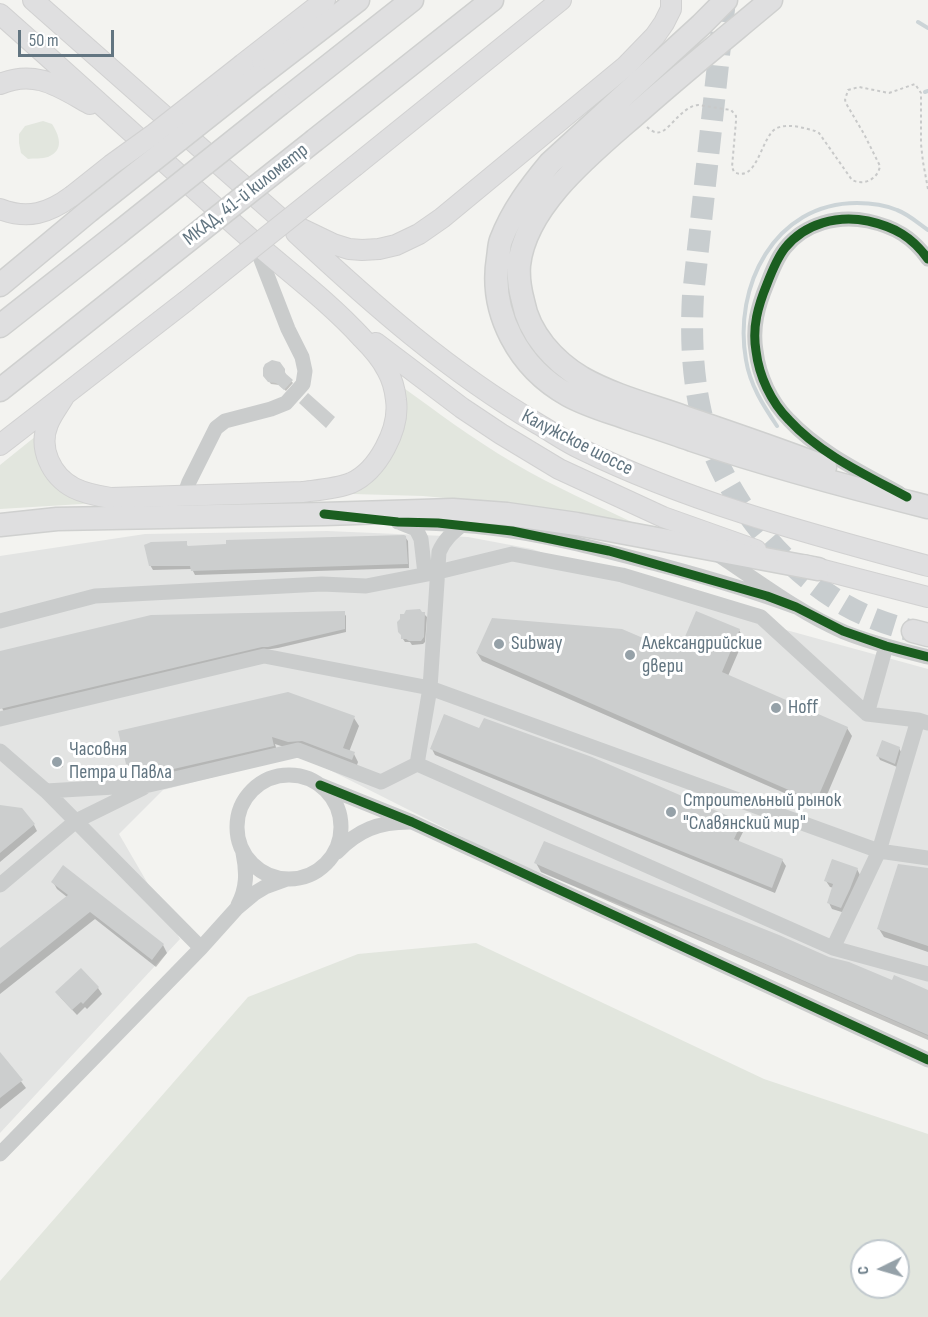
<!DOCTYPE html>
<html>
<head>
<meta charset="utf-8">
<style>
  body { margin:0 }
  #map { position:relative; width:928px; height:1317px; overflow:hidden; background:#f3f3f0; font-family:"Sofia Sans Condensed",sans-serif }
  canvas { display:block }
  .north { position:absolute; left:850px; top:1239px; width:60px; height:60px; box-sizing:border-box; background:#fff; border:2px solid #c0c8cd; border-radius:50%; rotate:265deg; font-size:16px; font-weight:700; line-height:24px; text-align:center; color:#627581 }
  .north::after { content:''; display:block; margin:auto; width:21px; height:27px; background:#95a1a8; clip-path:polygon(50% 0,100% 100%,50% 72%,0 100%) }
  .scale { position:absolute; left:18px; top:30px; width:96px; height:27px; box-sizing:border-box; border:3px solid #627581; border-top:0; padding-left:8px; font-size:18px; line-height:21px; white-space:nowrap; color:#627581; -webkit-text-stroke:4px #fff; paint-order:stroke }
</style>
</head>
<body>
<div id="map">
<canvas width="928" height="1317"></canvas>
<div class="north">С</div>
<div class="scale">50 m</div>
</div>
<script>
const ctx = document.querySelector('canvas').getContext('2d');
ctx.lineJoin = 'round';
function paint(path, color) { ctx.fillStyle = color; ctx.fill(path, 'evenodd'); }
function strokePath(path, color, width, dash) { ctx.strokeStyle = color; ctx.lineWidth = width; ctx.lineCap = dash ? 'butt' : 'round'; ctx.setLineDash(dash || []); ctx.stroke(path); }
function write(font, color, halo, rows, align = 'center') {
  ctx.font = font + ' "Sofia Sans Condensed",sans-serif'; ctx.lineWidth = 6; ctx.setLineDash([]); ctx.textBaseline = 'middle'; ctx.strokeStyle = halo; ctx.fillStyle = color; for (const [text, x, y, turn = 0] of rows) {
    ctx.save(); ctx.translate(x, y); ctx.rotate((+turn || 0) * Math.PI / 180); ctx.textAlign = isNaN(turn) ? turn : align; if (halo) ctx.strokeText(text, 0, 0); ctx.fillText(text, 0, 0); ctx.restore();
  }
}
const built = new Path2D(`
  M327 531 468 537 532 549 626 581 757 622 928 669V1036L721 945 504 858 300 755 163 790 119 834 180 939 0 1133V556L145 534Z`);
const green = new Path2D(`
  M43 121 52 124C59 135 65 150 48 157 42 159 34 158 28 159L21 153 19 143V134L25 126Z
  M401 386C437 412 473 439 512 462 554 487 600 507 645 528L489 502 423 496 353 494V490L371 477Z
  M36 436 40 462 98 503 0 509V465Z
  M476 943 764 1079 928 1134V1317H0V1281L248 997 358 954ZM862 1251H898V1287H862Z`);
const shadow = new Path2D(`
  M279 363 285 372 286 375 293 383 286 391 279 385 271 384 266 378Z
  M405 537 408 541 409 568 195 575 192 569 153 570 150 565 186 543 188 547Z
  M344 613 346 616V632L278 648 264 650 4 712 0 704V652Z
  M424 614 427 617 425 642 423 644 412 645 410 642H405L403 639Z
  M739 630 744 639 728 676 847 728 852 736 821 809 482 661 477 653 679 655Z
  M354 718 359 726 349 752 354 754 358 762 356 768 293 750 275 744 278 754 161 781 132 772 127 763Z
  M480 730 741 824 744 830 738 842 782 860 786 866 775 893 435 755 432 749Z
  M899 748 901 752 897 767 880 760 878 756Z
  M59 758 63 767 56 769 52 760Z
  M0 806 34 825 37 831 0 862Z
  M536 863 829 958 893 982 928 992V1040L541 872Z
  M857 869 860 875 845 913 832 909 829 903 834 888 830 887 826 881Z
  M928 869V952L884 937 879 929Z
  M53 882 163 945 167 953 156 967 95 919 0 994V950L67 897 57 889Z
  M81 970 98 988 102 994 87 1009 85 1007 77 1015 61 998 57 992Z
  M0 1054 26 1088 0 1109Z`);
const stream = new Path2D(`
  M918 22 928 28
  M925 92 928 91
  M777 426C763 405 750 385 746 360 733 287 774 203 857 203 870 203 885 205 897 210 908 214 918 223 928 230`);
const building = new Path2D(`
  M272 360 280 362 285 369V373L293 380 284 390 276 383 268 382 263 376V368L265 364Z
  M308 393 335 417 326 428 299 403Z
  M404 535 406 536 408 564 191 571 190 566H149L144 545 151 542 187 541V546L226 544V540Z
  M420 609 422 612H425L424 637 421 641H409L406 639H401V635L398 632 397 622 400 619V614H404L406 610Z
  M345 611V629L268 647H262L0 709V651L151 615Z
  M696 611 740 629 722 672 848 727 816 802 476 653 492 618 622 629 678 653Z
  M288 692 355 716 343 748 355 752 352 760 302 741 288 742 272 737 274 746 156 773 126 764 118 731Z
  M444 714 479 728 484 718 592 757 742 822 734 839 783 859 772 888 430 749Z
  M882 740 900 747 895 764 876 756Z
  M0 805 22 808 35 824 0 853Z
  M544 841 779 935 829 957 849 962 892 980 894 975 928 990V1035L534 863Z
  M832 859 858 868 850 889 841 908 827 903 833 884 824 881Z
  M898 864 928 868V946L877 929Z
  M63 865 164 944 152 960 90 912 0 984V948L68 895 51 882Z
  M81 968 99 987 83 1004 81 1002 72 1010 55 992Z
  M0 1052 23 1080 0 1098Z`);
const highwayTunnel = new Path2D(`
  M725 0 693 295C691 333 692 371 700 408 716 487 776 564 845 605 866 617 890 625 913 631`);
const path = new Path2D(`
  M647 127C648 128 653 132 655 132 667 137 679 107 698 105L731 110 736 116V121L732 167 734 172C758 184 761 135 777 128 788 123 804 128 815 131L819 133 852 180C864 186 878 179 880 166L864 134 847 105 845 100 848 90 859 87 889 93 915 84 921 93V144L923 162 928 189`);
const minor = new Path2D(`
  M899 493C861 472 819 452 789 420 771 402 759 376 756 351 752 327 758 306 767 284 772 271 777 258 785 248 805 223 838 215 868 221 895 227 912 237 928 259
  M184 496 189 482 216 428 225 421 271 409 286 403 303 384 305 371 302 357 288 329 255 244
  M398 522C436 523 475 525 512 531 564 539 614 553 664 566 709 578 753 591 796 607
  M401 523 416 529 421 539 425 574
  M717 554C758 581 798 612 844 632 871 643 900 650 928 657
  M0 621 95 596 322 584 366 586 438 572 512 554 622 575 761 617 867 714 918 720 928 723
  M867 714 886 646
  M0 719 264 656 430 688 879 851 928 858
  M0 751 46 791 201 948
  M417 764 430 688 439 552C444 540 452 533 462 525
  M237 827a52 52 0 1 1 104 0a52 52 0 1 1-104 0Z
  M320 785 412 822 928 1060
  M46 791 149 785 298 750 381 782 417 764 833 948 928 974
  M337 852C358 830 379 822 409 822
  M0 885 76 821 143 788
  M238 905C247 888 247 872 243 853
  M833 948 879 851 918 720
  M0 1154 201 948 237 908 255 893 265 887 287 879`);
const major = new Path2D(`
  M33 0 281 219 333 244 349 249 362 250 379 249 396 245 419 234 442 218 626 66 655 36 664 23 671 9V0
  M0 14C85 89 168 166 253 241 290 273 329 302 362 338 371 347 381 358 387 370 392 379 395 390 396 400 400 429 378 471 351 483 336 489 317 490 302 492L111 498C98 496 86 494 74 488 51 476 38 448 48 424 52 414 60 404 65 395
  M243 64 325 0
  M0 84C36 69 59 87 90 104
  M355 166 561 0
  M0 209C28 220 49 213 72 196
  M296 233C372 304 448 371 538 424 552 432 566 442 581 449 691 503 810 534 928 566
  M376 343 462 408 501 434 559 469 663 517 756 550
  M0 445 186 301
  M804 565 928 597`);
const highway = new Path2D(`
  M726 0 701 25 550 163C530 187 512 211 501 240 499 245 499 252 498 258 489 313 519 368 568 395 586 405 607 411 627 418 648 425 670 432 692 440 769 466 848 487 928 507
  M771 0C728 36 685 71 643 108 598 148 526 202 519 265 518 278 520 290 523 301 529 334 554 361 582 378 614 396 650 405 684 417 731 433 778 449 825 467
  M258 77 358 0
  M280 104 412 0
  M315 140 492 0
  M0 285 89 211
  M0 326 117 234
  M0 390 151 270
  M0 525 57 519 324 514 453 510 507 514 577 524 818 569
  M913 631 928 635`);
const majorBridge = new Path2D(`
  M72 196 111 165 154 134 243 64
  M186 301 355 166`);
const highwayBridge = new Path2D(`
  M89 211 258 77
  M117 234 280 104
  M151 270 315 140`);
const cycleway = new Path2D(`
  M907 497C866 475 820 454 789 420 771 402 759 376 756 351 752 327 758 306 767 284 772 271 777 258 785 248 805 223 838 215 868 221 895 227 912 237 928 259
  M324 514 398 522 438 523 512 531 609 551 767 596 796 607 843 631 886 646 928 657
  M320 785 412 822 928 1060`);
const markers = [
  [499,644,6,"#95a1a8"],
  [630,655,6,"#95a1a8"],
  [776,708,6,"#95a1a8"],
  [57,762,6,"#95a1a8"],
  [671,812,6,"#95a1a8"]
];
const streetNames = [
  ["МКАД, 41-й километр",246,195,-38],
  ["Калужское шоссе",577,443,27]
];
const poiNames = [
  ["Subway",511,644],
  ["Александрийские",642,644],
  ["двери",642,667],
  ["Hoff",788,708],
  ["Часовня",69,750],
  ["Петра и Павла",69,773],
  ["Строительный рынок",683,801],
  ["\"Славянский мир\"",683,824]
];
paint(built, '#e3e4e3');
paint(green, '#e2e6de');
paint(shadow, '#0003');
strokePath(stream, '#ccd4d7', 4);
paint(building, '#cccece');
strokePath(highwayTunnel, '#c8cdcf', 22, [22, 11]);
strokePath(major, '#d1d1d1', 22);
strokePath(highway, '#cfd0cf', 25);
strokePath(path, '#c8c9c9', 2, [3, 3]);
strokePath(minor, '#cacccc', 15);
strokePath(major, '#dfdfe0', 20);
strokePath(highway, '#dfdfe0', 22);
strokePath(majorBridge, '#d1d1d1', 22, []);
strokePath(highwayBridge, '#cfd0cf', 25, []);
strokePath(majorBridge, '#dfdfe0', 20);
strokePath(highwayBridge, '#dfdfe0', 22);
strokePath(cycleway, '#1b5e20', 9);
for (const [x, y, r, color] of markers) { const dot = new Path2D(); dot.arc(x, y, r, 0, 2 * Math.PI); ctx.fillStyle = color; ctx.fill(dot); strokePath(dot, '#fff', 2); }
write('20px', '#627581', '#fff', streetNames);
write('20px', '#627581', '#fff', poiNames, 'left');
</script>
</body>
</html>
